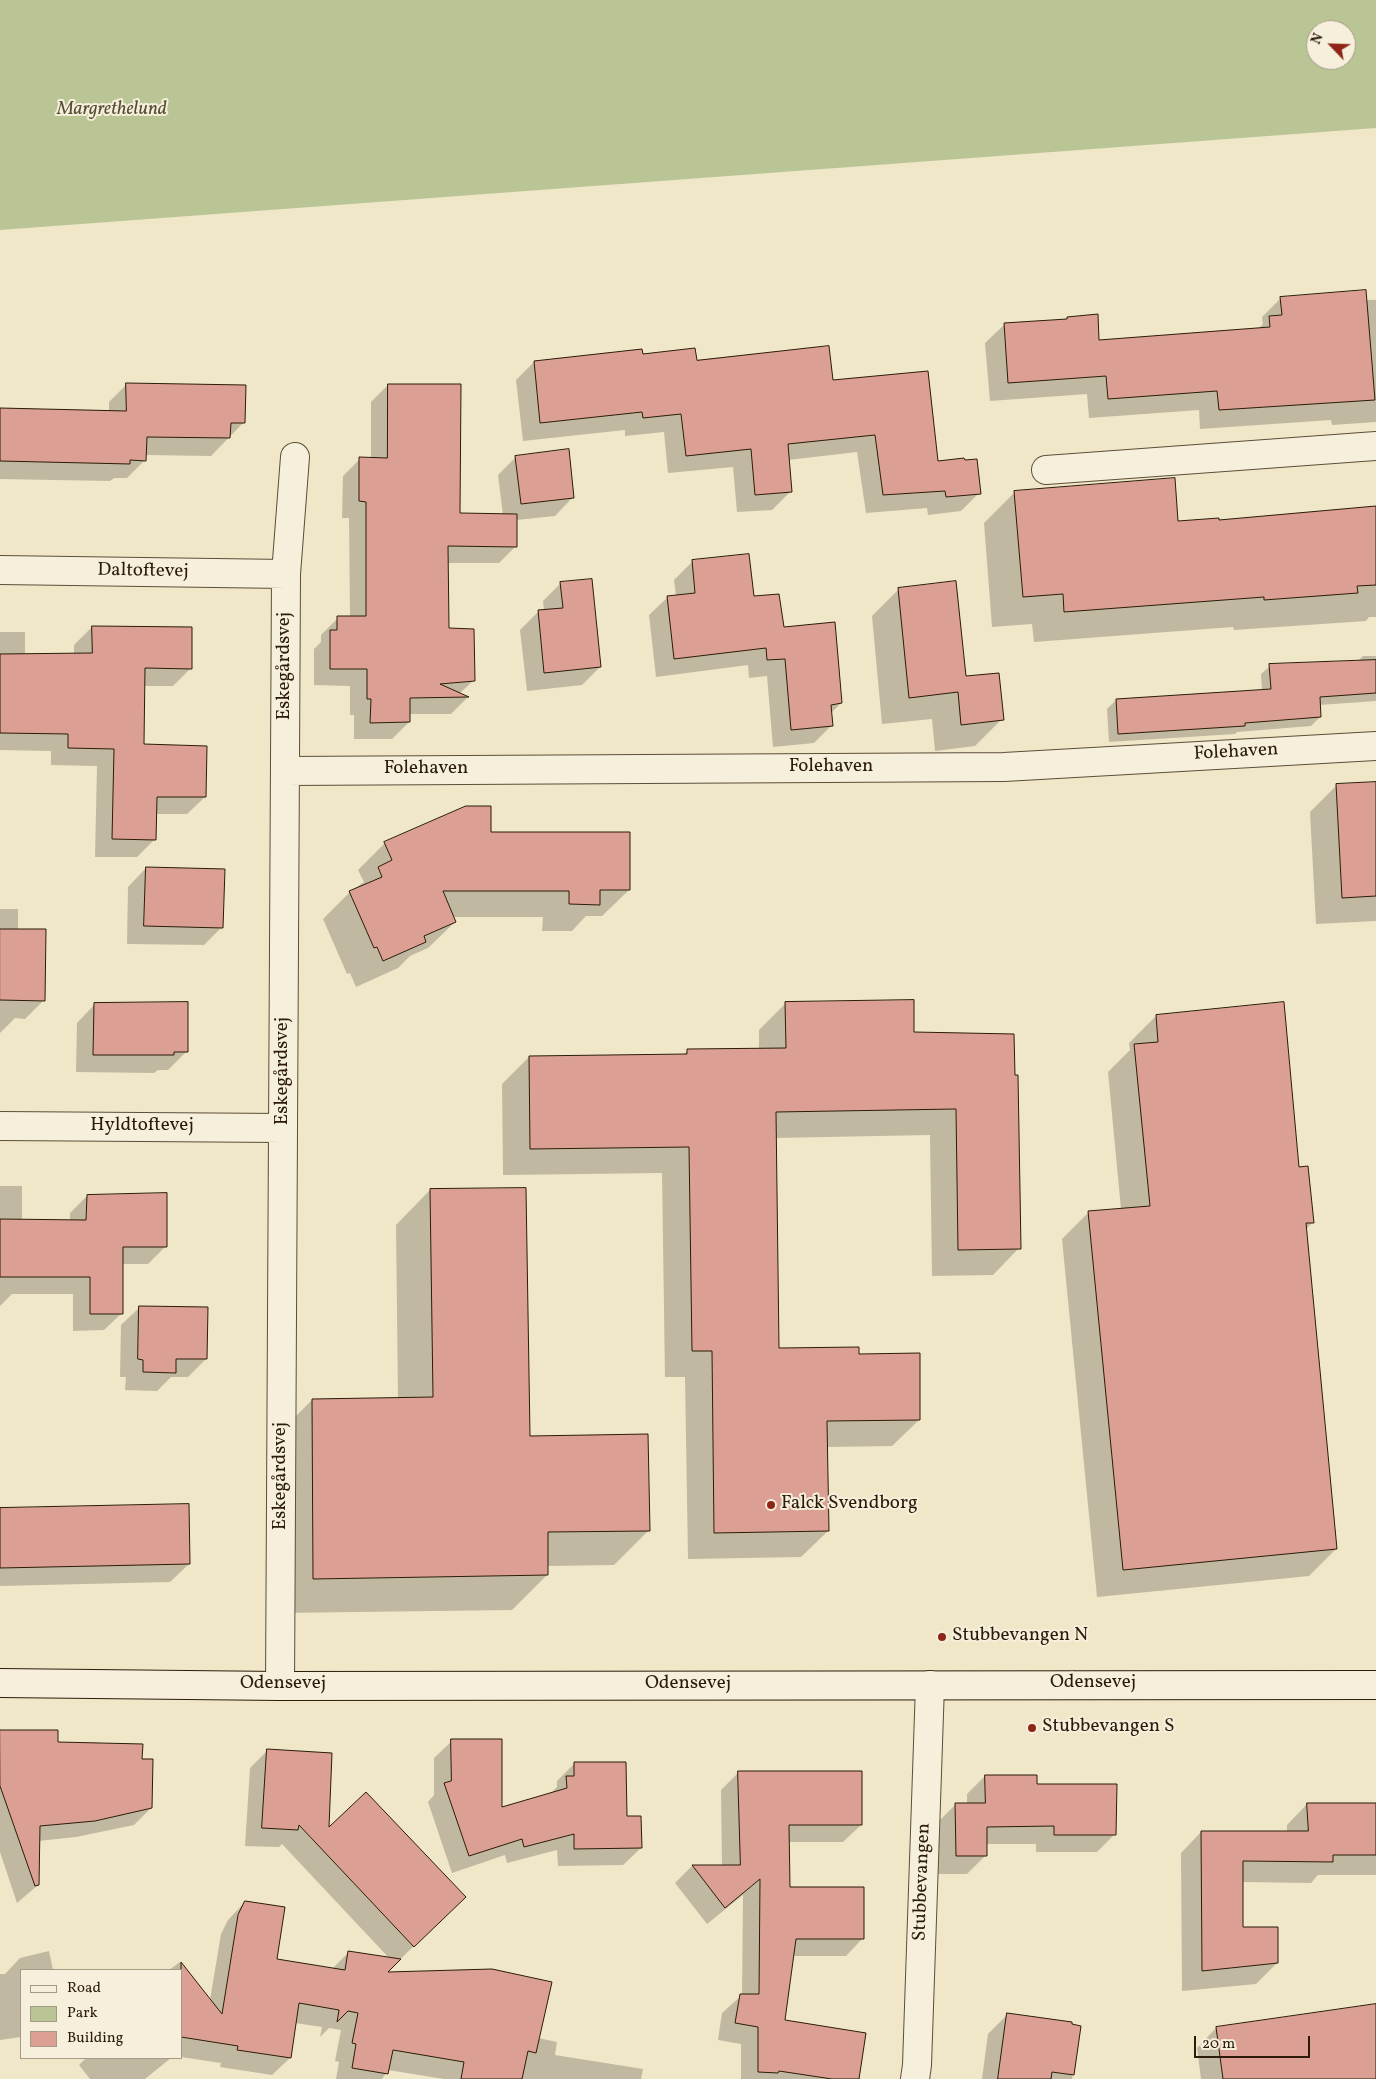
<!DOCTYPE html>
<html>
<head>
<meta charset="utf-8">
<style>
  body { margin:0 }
  #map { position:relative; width:1376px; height:2079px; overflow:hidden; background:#f0e7c9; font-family:Vollkorn,serif }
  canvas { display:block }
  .legend { position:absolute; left:20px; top:1969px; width:162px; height:90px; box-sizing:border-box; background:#f5efdc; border:1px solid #a49a87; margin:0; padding:6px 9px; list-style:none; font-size:15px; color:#2b1b08 }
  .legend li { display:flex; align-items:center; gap:10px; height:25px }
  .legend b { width:25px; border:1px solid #a49a87 }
  .north { position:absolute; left:1306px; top:20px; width:50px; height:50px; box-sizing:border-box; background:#f5efdc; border:1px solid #a49a87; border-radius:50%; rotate:294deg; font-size:14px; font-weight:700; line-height:20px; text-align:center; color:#2b1b08 }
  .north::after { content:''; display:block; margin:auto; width:18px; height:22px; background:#8f2418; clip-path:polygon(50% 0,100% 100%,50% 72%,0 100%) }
  .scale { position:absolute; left:1194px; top:2036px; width:116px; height:22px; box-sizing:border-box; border:2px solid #2b1b08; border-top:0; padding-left:6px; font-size:15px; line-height:18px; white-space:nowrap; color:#2b1b08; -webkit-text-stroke:4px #f5efdc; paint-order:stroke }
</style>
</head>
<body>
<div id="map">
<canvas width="1376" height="2079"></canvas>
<ul class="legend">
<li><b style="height:6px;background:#f5efdc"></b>Road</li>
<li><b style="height:14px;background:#bac596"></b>Park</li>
<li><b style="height:14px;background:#dba093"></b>Building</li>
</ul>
<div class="north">N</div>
<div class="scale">20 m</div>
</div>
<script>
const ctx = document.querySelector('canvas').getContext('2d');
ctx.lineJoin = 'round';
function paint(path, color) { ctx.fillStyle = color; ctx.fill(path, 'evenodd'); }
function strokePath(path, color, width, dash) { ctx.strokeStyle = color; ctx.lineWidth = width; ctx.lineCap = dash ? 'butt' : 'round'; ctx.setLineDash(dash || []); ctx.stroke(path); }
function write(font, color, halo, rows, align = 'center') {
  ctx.font = font + ' Vollkorn,serif'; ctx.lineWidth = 4; ctx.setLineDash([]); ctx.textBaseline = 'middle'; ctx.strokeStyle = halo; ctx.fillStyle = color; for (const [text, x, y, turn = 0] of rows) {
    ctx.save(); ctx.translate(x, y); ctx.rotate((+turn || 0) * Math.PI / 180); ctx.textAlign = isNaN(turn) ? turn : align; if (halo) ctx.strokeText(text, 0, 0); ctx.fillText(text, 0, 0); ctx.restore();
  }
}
const green = new Path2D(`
  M0 0H1376V128L0 230ZM1316 30H1346V60H1316Z`);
const shadow = new Path2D(`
  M1281 298 1376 300V422L1332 425 1331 420 1200 429 1199 410 1089 418 1087 394 990 401 985 343 1005 324 1065 320 1067 318 1098 341 1258 329 1263 324 1262 317Z
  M642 355 832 381 979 493 961 511 928 515 927 508 866 513 857 452 788 460 790 492 772 510 737 512 733 467 668 473 664 432 625 436V430L523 441 516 380 534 362Z
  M127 384 244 422 211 456 145 455V460L127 478H114L110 481 0 479V408L109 411V402Z
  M388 385 459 514 503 515 498 475 516 457 573 497 555 516 516 520V546L499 563H447L448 630 474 680 459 694 467 698 451 714H409V722L392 739H354V715H350V686L314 685V649L321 642V635L338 618H350L349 518H342L343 476 360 459H371V402Z
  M1015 492 1177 522H1218L1376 506V617H1369L1366 621 1234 630 1233 627 1034 642 1032 624 992 627 984 523Z
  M693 561 752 597 783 629 841 703 831 713 832 725 814 743 773 747 767 676 749 678 748 665 656 677 649 615 668 597 676 596 674 580Z
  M561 583 600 667 582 685 527 691 520 630 538 612 544 611 543 601Z
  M899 589 964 677 1002 719 975 746 935 751 932 719 882 724 872 616Z
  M92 627 191 668 173 686H143V746L205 797 187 814H155L154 840 137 857H95L97 766 51 765V751L0 750V632H25V655H74V645Z
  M1363 656H1376V701L1319 705 1320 717 1311 726 1237 732 1235 734 1109 742 1107 709 1116 700 1262 691 1261 674 1270 666 1357 662Z
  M1376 783V921L1316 924 1310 812 1337 785Z
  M490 834 629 890 602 916H586L572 931H542L543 917H453L455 922 428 948 410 956 398 968 356 987 350 973 347 974 323 919 350 892 364 882 358 870 385 843Z
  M146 868 222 927 204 945 127 944 128 887Z
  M0 909H18V930L44 1000 25 1019 15 1018 0 1033Z
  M786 1003 913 1033 1013 1035 1019 1248 993 1275 932 1276 930 1135 775 1138 777 1349 858 1355 919 1420 892 1446 826 1447 828 1531 801 1557 688 1559 685 1377H665L662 1173 503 1175 502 1084 529 1057 683 1055 688 1050 759 1049V1030Z
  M95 1004 186 1052 168 1070H158L154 1073 76 1072 77 1023Z
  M1156 1016 1298 1168 1313 1222 1305 1230 1336 1549 1309 1576 1097 1597 1062 1239 1089 1212 1121 1209 1108 1072 1130 1050 1129 1043Z
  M0 1186H22V1221H70V1213L87 1196 166 1246 148 1264H122V1313L104 1330 73 1331V1294H12L0 1306Z
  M430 1190 529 1437 649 1530 614 1565 547 1566V1575L512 1610 279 1613 277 1435 312 1400 398 1399 396 1225Z
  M140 1307 206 1359 188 1377H171L157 1391 125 1390 126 1377H120L121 1325Z
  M0 1510 189 1564 170 1582 0 1586Z
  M0 1731 141 1760 151 1808 134 1825 76 1837 38 1841V1885L17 1903 0 1852Z
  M452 1741 501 1809 549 1795 557 1787V1781L574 1764 626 1817 641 1848 623 1865 558 1866 557 1850 507 1863 505 1855 452 1873 428 1802 434 1795V1758Z
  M268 1750 327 1830 446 1915 385 1974 538 2038 557 2042 555 2055 643 2069 641 2079H444L388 2070 382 2079H336L339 2062 335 2061 341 2030 329 2028 320 2037 322 2027 295 2023 290 2058 272 2075 220 2067 221 2063 181 2057V1970H169L180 1962 210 2000 221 1934 228 1920 245 1902 275 1960 332 1969 349 1952 390 1959 282 1844 279 1847 245 1846 250 1768Z
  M738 1773 861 1825 843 1842H788L789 1888 863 1938 846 1956H792L784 2021 857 2079H741V2044L718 2040 722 2013 742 1995 743 1895 707 1924 675 1883 692 1866H722L721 1790Z
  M985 1776 1115 1834 1097 1852H1036V1844H986V1855L967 1874H938V1822L956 1804H967V1794Z
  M1307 1804H1376V1875H1318L1311 1883 1242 1882 1241 1928 1277 1963 1256 1984 1182 1991 1181 1853 1201 1832H1287V1825Z
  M49 1951 53 1970H21V2037L0 2040V1974H5L20 1958Z
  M1376 2005V2079H1201L1197 2048 1216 2028Z
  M1008 2014 1080 2027 1072 2079H982L988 2034Z
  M86 2058H171L145 2079H90L79 2065Z`);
const building = new Path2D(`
  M1366 290 1375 400 1219 410 1217 391 1108 399 1106 376 1008 383 1004 323 1067 319V317L1098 314 1099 340 1270 327 1269 316 1282 315 1280 297Z
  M829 346 833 380 928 371 938 461 964 458 965 460 977 459 981 494 946 497 945 491 883 495 875 435 788 444 792 492 755 495 751 449 686 456 681 414 643 418 642 412 540 423 534 361 642 349 643 354 695 348 697 360Z
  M126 383 246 385 245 423H231L230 438 147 437 146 461 130 460V464L0 461V408L126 411Z
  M388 384H461L460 513 517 514V547L448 546 449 628 474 629 475 681 440 684 469 697 410 698V722L370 723 371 699H367V669H330V630H337V616H366V502L359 501V457L387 458Z
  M569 449 574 498 521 504 515 456Z
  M1175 478 1178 521 1219 518V520L1376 506V585L1357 586 1358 593 1264 600V597L1064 612 1063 594 1023 597 1014 491Z
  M749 554 754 596 779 594 784 627 835 622 842 703 831 705 833 726 791 730 785 659 767 660 766 648 674 659 667 596 695 593 692 560Z
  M592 579 601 667 544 673 538 610 563 608 560 582Z
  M956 581 966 676 999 673 1004 720 961 725 958 692 909 698 898 588Z
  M92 626 192 627V669L145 668 144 744 207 746 206 797H157L156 840 112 839 114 749 68 748V734L0 733V654L92 653Z
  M1376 660V693L1320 697 1321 717 1245 723V726L1118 734 1116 699 1271 689 1269 664Z
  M1376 782V896L1342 898 1336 784Z
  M466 806H491V832H630V890H600V905L569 904V891H443L456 922 424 936 426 942 383 961 377 947 374 948 349 891 382 877 378 867 392 860 384 842Z
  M146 867 225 869 223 928 144 926Z
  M0 929H46L45 1001 0 1000Z
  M914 1000V1032L1014 1034 1015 1075H1018L1021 1249 958 1250 956 1109 776 1112 779 1348 859 1347V1354L920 1353V1420L827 1421 829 1531 714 1533 712 1351H692L689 1147 530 1149 529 1056 687 1054V1049L786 1048 785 1002Z
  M188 1002V1052H174V1055H93L94 1003Z
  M1284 1002 1299 1167 1308 1166 1314 1223H1306L1337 1549 1123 1570 1088 1211 1150 1206 1134 1044 1158 1042 1156 1015Z
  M526 1188 530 1436 648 1434 650 1531 548 1532V1575L313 1579 312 1399 433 1397 430 1189Z
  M167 1193V1247H123V1314H90V1277H0V1219L86 1220 87 1195Z
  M139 1306 208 1307 207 1359H176V1373L143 1372V1360L138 1359Z
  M189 1504 190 1564 0 1568V1508Z
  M0 1730H58V1742L143 1744 142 1759H153L152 1808 95 1821 40 1826 39 1885 35 1886 0 1786Z
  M451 1739H502V1807L567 1788 566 1776H574V1762H626L627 1816H641L642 1848 574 1849V1834L524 1847 522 1839 469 1856 444 1783 451 1781Z
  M267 1749 332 1753 329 1827 366 1792 466 1897 414 1947 299 1825 298 1830 262 1828Z
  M738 1771H862V1825H789L790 1887H864V1939H796L785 2020 866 2033 859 2079H832L779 2071 778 2073 758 2072V2027L735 2023 740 1994H759L760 1879 725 1908 692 1865H740Z
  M985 1775H1037V1784H1117L1116 1835H1054V1826L987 1827V1856H956L955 1803H985Z
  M1307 1803H1376V1855H1333V1862L1243 1861V1927H1278V1963L1202 1971 1201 1831H1308Z
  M245 1901 285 1907 277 1959 345 1970 348 1951 401 1959 388 1972 492 1969 552 1982 536 2053 528 2051 522 2079H461L464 2062 393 2050 388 2074 352 2068 356 2044 352 2043 358 2013 348 2011 337 2022 339 2010 299 2003 291 2058 237 2050 238 2046 181 2037V1962L222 2014 238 1915Z
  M1376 2004V2079H1223L1216 2027Z
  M1007 2013 1072 2022V2024L1081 2026 1074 2075 1052 2072 1051 2079H998Z`);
const street = new Path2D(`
  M1046 470 1376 446
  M0 570 286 574
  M285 771 1004 767 1376 746
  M0 1126 283 1128
  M280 1686 286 574 295 457
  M915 2079 917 2065 930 1685`);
const secondary = new Path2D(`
  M0 1683 280 1686 1376 1685`);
const markers = [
  [771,1505,5,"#8f2418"],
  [942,1637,5,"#8f2418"],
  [1032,1728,5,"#8f2418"]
];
const parkNames = [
  ["Margrethelund",112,111]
];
const streetNames = [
  ["Daltoftevej",143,572,1],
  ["Eskegårdsvej",286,666,-90],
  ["Folehaven",1236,753,-3],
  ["Folehaven",831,768],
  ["Folehaven",426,770],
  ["Eskegårdsvej",284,1071,-90],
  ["Hyldtoftevej",142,1127],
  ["Eskegårdsvej",282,1476,-90],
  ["Odensevej",1093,1684],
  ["Odensevej",283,1685],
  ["Odensevej",688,1685],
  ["Stubbevangen",923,1882,-88]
];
const poiNames = [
  ["Falck Svendborg",781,1505],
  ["Stubbevangen N",952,1637],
  ["Stubbevangen S",1042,1728]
];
paint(green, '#bac596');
paint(shadow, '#0003');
paint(building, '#dba093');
strokePath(building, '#2b1b08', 1);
strokePath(street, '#5c4e38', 30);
strokePath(secondary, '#2b1b08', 30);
strokePath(street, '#f5efdc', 28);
strokePath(secondary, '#f5efdc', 28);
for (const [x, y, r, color] of markers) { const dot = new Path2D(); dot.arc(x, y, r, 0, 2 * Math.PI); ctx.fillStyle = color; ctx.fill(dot); strokePath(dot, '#f5efdc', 2); }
write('italic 19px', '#564e33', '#f5efdc', parkNames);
write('19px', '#2b1b08', '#f5efdc', streetNames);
write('19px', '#2b1b08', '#f5efdc', poiNames, 'left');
</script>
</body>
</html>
